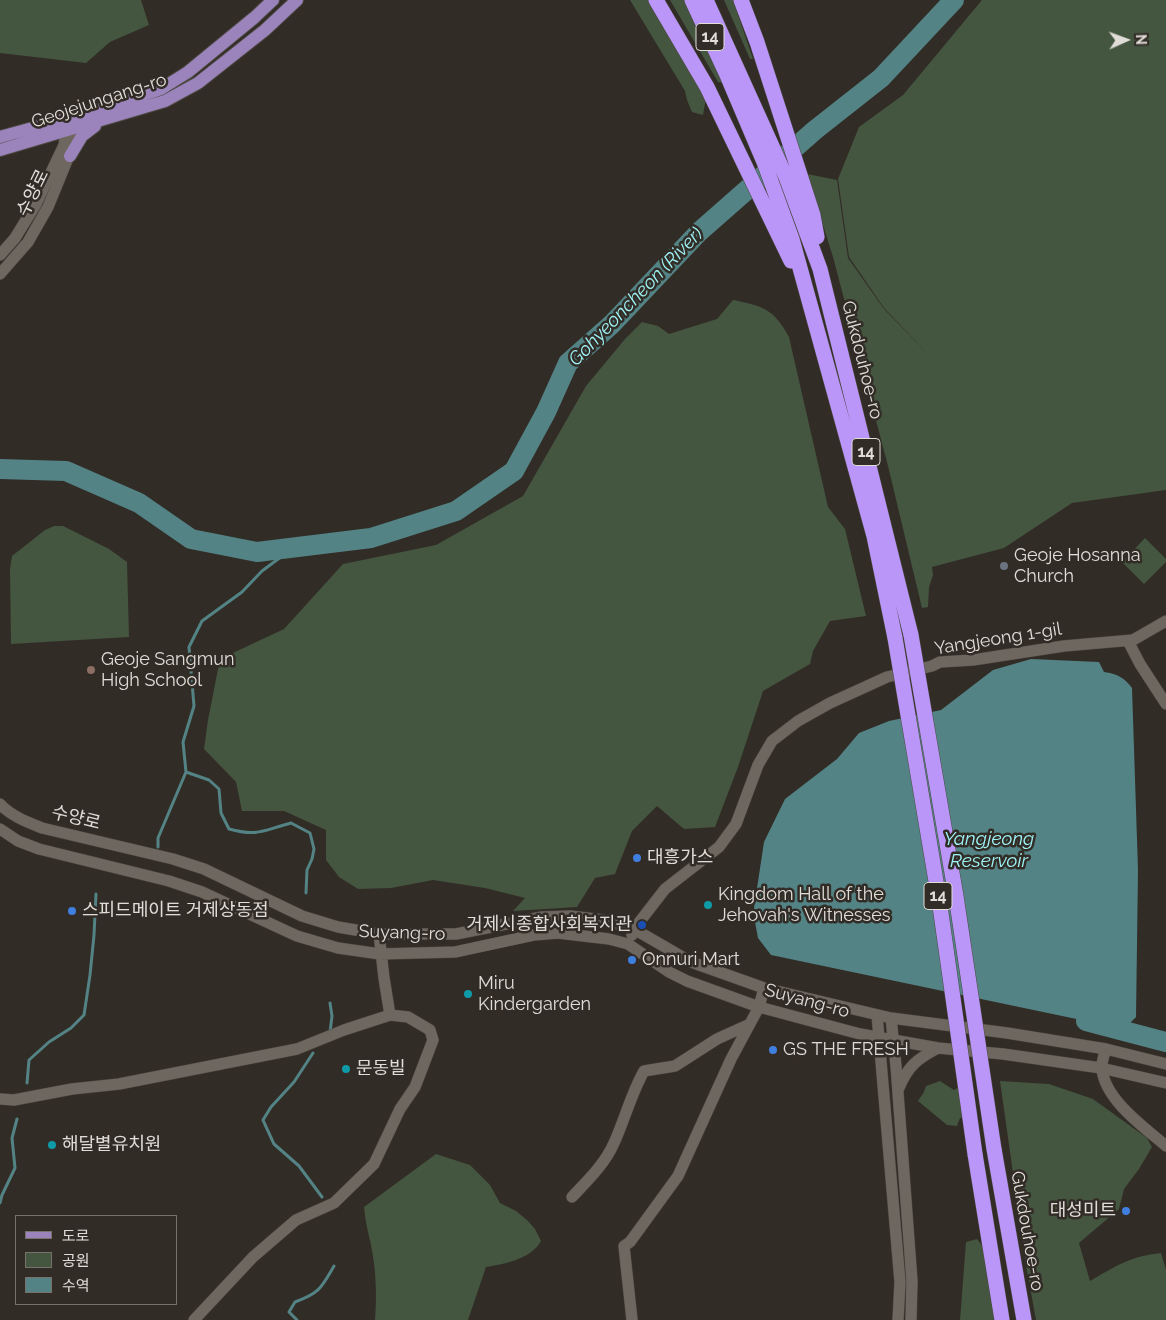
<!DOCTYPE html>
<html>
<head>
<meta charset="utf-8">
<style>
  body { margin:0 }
  #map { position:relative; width:1166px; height:1320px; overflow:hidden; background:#322c26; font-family:Raleway,"Noto Sans KR",sans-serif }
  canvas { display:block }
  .legend { position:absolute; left:15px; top:1215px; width:162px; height:90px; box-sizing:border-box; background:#322c26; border:1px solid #78726d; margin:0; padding:6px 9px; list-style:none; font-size:15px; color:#e0dcd7 }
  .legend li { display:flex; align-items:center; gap:10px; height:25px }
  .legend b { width:25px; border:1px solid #78726d }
  .north { position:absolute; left:1101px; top:15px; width:50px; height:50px; -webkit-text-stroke:4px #322c26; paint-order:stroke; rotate:88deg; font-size:14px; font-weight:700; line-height:20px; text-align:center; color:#e0dcd7 }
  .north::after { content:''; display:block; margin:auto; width:18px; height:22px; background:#e0dcd7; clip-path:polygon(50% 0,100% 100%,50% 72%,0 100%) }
</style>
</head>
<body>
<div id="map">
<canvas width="1166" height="1320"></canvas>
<ul class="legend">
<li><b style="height:6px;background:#9b83bb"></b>도로</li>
<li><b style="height:14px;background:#445540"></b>공원</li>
<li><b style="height:14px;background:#538385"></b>수역</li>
</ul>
<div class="north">N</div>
</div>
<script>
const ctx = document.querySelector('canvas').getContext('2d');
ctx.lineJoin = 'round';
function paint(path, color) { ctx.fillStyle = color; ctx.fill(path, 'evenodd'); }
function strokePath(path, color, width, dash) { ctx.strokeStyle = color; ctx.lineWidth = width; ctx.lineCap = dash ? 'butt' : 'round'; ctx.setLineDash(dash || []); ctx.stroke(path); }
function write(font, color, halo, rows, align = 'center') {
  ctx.font = font + ' Raleway,"Noto Sans KR",sans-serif'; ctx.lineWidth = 5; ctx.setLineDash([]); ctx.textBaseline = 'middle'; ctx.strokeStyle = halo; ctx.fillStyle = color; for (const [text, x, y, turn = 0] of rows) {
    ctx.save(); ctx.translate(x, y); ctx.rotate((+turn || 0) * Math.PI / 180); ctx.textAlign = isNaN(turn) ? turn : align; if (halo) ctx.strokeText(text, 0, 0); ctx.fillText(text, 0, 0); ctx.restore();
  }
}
const green = new Path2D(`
  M0 0H141L149 25 110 42 86 63 0 53Z
  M630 0H652L706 98 703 115 692 112 687 100 685 91Z
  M670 0H687L723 83 718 82Z
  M724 0H733L753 59H750Z
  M982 0H1166V490L1072 503 1004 548 932 567 933 575 929 587 928 607 922 608 888 466 833 257 807 174 837 180 848 258 884 309 930 356 884 308 849 257 838 179 859 127 903 95Z
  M733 300C763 306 774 309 789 337L828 507 845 529 866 616 830 621 813 651 810 664 763 691 738 767 715 827 684 829 657 806 632 831 615 874 595 878 577 907 513 911 525 898 485 888 433 880 391 888 358 889 339 877 326 860V830L284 811H242L236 782 204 749 208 720 220 659 284 629 343 564 436 545 523 496 586 386 625 339 642 322 658 326 669 334 717 319Z
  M54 526H63L109 549 127 562 129 637 11 644 10 569 12 556 45 530Z
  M1145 538 1166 559V562L1144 584 1122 562Z
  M940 1081 954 1090 959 1087 966 1117 960 1118 957 1126 947 1125 918 1101 924 1092 926 1086Z
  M1000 1081 1049 1084 1093 1099 1147 1138 1152 1147 1139 1169 1124 1189 1119 1209 1079 1243 1090 1281C1116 1266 1131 1256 1161 1253L1166 1270V1320H1036L1026 1265Z
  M436 1154 470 1165 490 1185 500 1203 516 1211 527 1220 535 1229 541 1241C531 1259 505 1264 486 1267L468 1320H375C377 1296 376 1269 371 1245 368 1232 365 1220 364 1207Z
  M977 1239 984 1248 995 1320H960L966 1242Z`);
const water = new Path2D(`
  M1031 659 1099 662 1104 672C1117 674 1124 677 1132 688L1138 870 1136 1017 1129 1024 1086 1021 771 955 758 938 755 922 754 908 764 842 785 799 837 759 859 733 889 721 941 710 993 670Z`);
const stream = new Path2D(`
  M186 772 209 780 219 789 221 813 229 829C258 837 264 830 291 823L310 833 314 849 312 859 307 870 306 893
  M158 847V838L186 772 183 742 194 706 189 647 202 621 242 592 262 571 293 548
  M330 1003 332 1016 330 1032
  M313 1053 294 1082 271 1107 263 1120 274 1144 299 1166 322 1197
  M27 1083 29 1060 49 1042 71 1028 84 1015 90 975 94 935 96 894
  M0 1203 2 1195 15 1168 12 1138 17 1119
  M297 1320 289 1312 295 1302C320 1293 321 1288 334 1266`);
const river = new Path2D(`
  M0 469 66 471 139 503 191 539 257 552 371 538 456 511 514 471 546 412 568 363 612 324 699 232 815 130 881 78 954 0
  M1086 1021 1166 1042`);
const minor = new Path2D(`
  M0 255 15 238 36 204 64 145 66 131 65 123
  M0 274 28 242 48 207 73 146 75 128 74 120
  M1128 641 1140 664 1166 704
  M0 804C11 816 27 822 42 828L173 859 204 869 302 916 338 927 379 934H456L542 917 570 916 604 920 634 929 691 962 764 988 891 1018 1007 1033 1106 1049 1166 1064
  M0 829 18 841 39 849 169 881 202 892 297 936 338 948 380 954 455 952 534 935 558 933 609 939 628 944 669 972 687 981 759 1007 860 1034 938 1048 1003 1054 1101 1068 1166 1083
  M632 935 634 929 665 889 719 847 736 824 758 765 772 741 798 721 830 703 887 677 932 666 940 662 973 660 1064 646 1133 640 1166 621
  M877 1015 900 1282 898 1320
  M891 1018 896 1066 912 1281 911 1320
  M1106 1049C1104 1055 1101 1063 1102 1069 1105 1100 1144 1127 1166 1146
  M899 1088C908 1066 917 1059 938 1048
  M0 1099 14 1100 72 1089 119 1084 297 1049 344 1030 390 1015 384 978 379 934
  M572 1197C587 1181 605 1164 614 1143 625 1119 631 1094 644 1071L675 1066 717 1039 748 1025
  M194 1320 253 1257 296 1220 334 1203 374 1164 400 1109 415 1087 433 1040 430 1030 408 1017 390 1015
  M632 1320 624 1246 630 1242 678 1176 731 1059 759 1007 764 988`);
const major = new Path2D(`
  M0 137 98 110 161 89 188 72 255 17 273 0
  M0 150 165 101 198 83 265 30 297 0
  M70 156 82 136 95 126`);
const highway = new Path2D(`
  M656 0 707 87 791 261
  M692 0 727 75 764 162 792 239 874 536 895 638
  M706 0 786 177 820 269 911 635
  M741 0 757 42 813 215 817 237
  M994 1149 1024 1320
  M975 1154 1002 1320`);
const highwayBridge = new Path2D(`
  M911 635 956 896 994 1149
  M895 638 939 899 975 1154`);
const markers = [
  [1004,566,5,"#6b7280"],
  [91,670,5,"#8d6e63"],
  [637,858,5,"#3f7fe0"],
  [708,905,5,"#0f9aa8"],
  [72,911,5,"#3f7fe0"],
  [642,925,5,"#1a4fb4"],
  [632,960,5,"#3f7fe0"],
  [468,994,5,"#0f9aa8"],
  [773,1050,5,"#3f7fe0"],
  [346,1069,5,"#0f9aa8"],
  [52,1145,5,"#0f9aa8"],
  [1126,1211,5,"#3f7fe0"]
];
const shields = [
  [710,37,28],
  [866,452,28],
  [938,896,28]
];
const shieldNames = [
  ["14",710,37],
  ["14",866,452],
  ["14",938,896]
];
const streetNames = [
  ["Geojejungang-ro",99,101,-18],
  ["수양로",33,193,-64],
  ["Gukdouhoe-ro",862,360,76],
  ["Yangjeong 1-gil",998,639,-9],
  ["수양로",76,818,14],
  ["Suyang-ro",402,933,2],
  ["Suyang-ro",807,1001,15],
  ["Gukdouhoe-ro",1027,1231,80]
];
const poiNames = [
  ["Geoje Hosanna",1014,556],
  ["Church",1014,577],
  ["Geoje Sangmun",101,660],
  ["High School",101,681],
  ["대흥가스",647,858],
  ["Kingdom Hall of the",718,895],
  ["Jehovah's Witnesses",718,916],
  ["스피드메이트 거제상동점",82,911],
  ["거제시종합사회복지관",632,925,"right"],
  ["Onnuri Mart",642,960],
  ["Miru",478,984],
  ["Kindergarden",478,1005],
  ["GS THE FRESH",783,1050],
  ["문동빌",356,1069],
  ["해달별유치원",62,1145],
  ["대성미트",1116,1211,"right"]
];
const waterNames = [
  ["Gohyeoncheon (River)",636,297,-46],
  ["Yangjeong",989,839],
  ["Reservoir",989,861]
];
paint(green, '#445540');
paint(water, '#538385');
strokePath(stream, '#538385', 3);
strokePath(river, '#538385', 20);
strokePath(minor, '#4d4943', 12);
strokePath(major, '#4d4943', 14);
strokePath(highway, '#4d4943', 16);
strokePath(minor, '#6e6760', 11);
strokePath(major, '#9b83bb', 12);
strokePath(highway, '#b996f8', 15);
strokePath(highwayBridge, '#4d4943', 16, []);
strokePath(highwayBridge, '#b996f8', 15);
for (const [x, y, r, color] of markers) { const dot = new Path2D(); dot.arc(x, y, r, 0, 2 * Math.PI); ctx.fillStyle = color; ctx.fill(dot); strokePath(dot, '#322c26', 2); }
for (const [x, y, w] of shields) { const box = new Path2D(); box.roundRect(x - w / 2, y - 13.5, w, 27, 4); ctx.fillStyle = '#322c26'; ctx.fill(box); strokePath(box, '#e0dcd7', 1); }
write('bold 16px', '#e0dcd7', null, shieldNames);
write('18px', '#e0dcd7', '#322c26', streetNames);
write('18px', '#e0dcd7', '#322c26', poiNames, 'left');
write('italic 19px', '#9ef3f6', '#322c26', waterNames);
</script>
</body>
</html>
